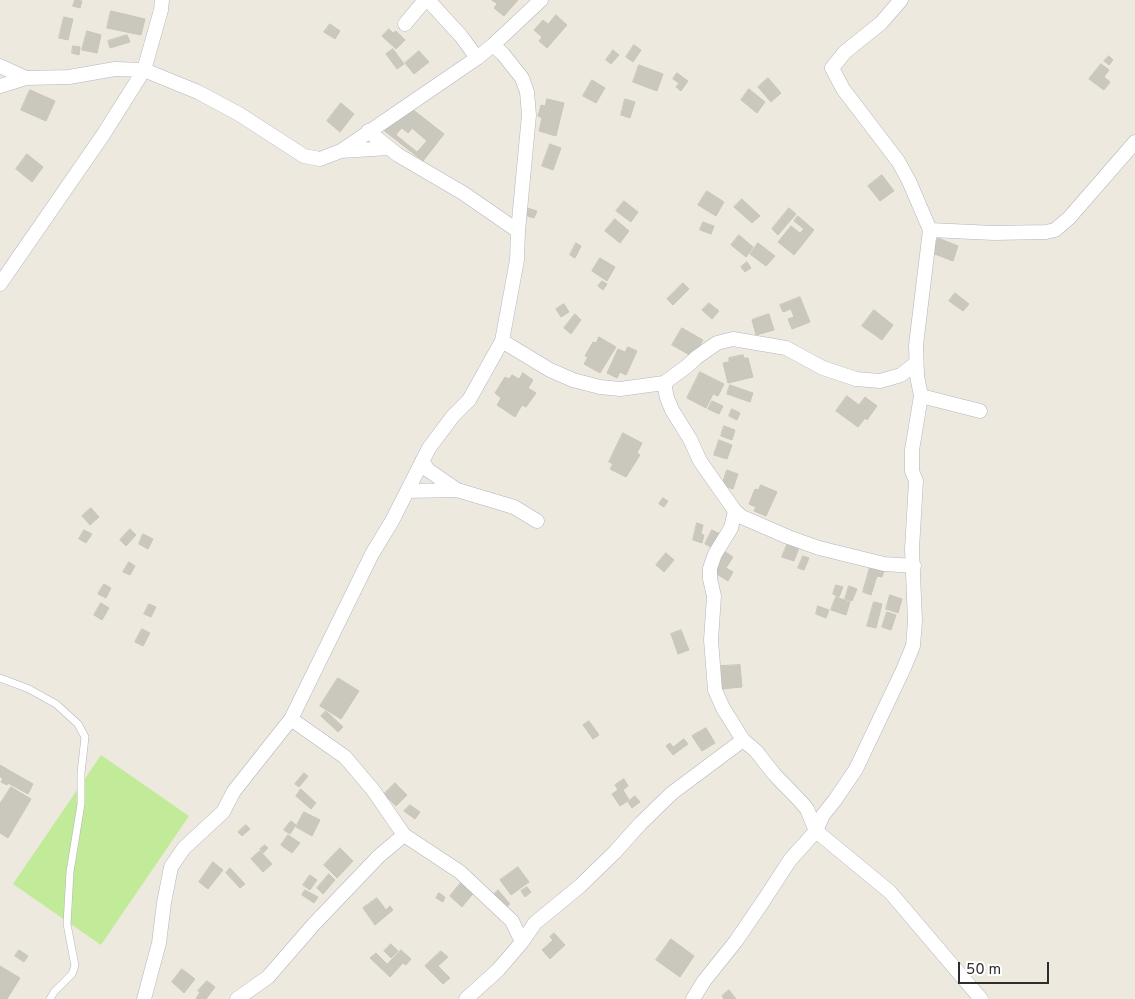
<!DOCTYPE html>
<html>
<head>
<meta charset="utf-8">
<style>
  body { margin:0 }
  #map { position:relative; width:1135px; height:999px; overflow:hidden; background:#eee9df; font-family:Overpass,sans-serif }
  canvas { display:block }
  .scale { position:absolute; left:958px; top:962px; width:91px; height:22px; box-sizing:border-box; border:2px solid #2d2d2d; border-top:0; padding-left:6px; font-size:15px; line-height:18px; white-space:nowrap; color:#2d2d2d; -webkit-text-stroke:4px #fff; paint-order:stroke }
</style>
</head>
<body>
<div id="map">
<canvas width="1135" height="999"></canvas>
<div class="scale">50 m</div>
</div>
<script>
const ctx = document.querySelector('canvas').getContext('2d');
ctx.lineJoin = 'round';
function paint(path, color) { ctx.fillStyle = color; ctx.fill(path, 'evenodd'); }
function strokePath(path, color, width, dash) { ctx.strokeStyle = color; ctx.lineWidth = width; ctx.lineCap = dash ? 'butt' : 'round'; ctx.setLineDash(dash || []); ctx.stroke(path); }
const pitch = new Path2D(`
  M101 755 189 816 101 945 13 884Z`);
const building = new Path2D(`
  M75 0 82 1 80 8 73 6Z
  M492 0H518L504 16 494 8 497 4Z
  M111 11 145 19 141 35 107 28Z
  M556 15 567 25 547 48 539 41 542 37 534 30 543 20 548 24Z
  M64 17 73 19 68 40 59 38Z
  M330 24 340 31 335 39 324 32Z
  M389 29 393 33 396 31 405 40 396 49 382 36Z
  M87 31 101 35 97 53 82 50Z
  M127 35 130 42 110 48 108 41Z
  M634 45 641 50 633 62 626 57Z
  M73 46 80 47 79 55 72 53Z
  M393 49 404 64 397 69 386 54Z
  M613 50 619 55 611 64 606 60Z
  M419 51 429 62 414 74 405 63Z
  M1109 56 1113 60 1109 65 1104 61Z
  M1101 64 1109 70 1104 77 1110 82 1104 90 1089 79Z
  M639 65 663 74 657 91 633 82Z
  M677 73 688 81 681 91 676 87 679 83 673 79Z
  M768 78 781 93 771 102 758 87Z
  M592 80 605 88 596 103 583 96Z
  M749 89 765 102 757 113 741 100Z
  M30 90 55 101 46 121 21 110Z
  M547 99 564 103 556 136 539 131 542 118 538 116 541 105 545 106Z
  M625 99 635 102 630 118 621 115Z
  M341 103 354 114 340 132 327 121Z
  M407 105 444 134 423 161 382 129ZM402 128 408 133 412 128 427 141 417 152 396 135Z
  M550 144 561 148 553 170 542 166Z
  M27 154 43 167 32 182 16 169Z
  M882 175 894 191 880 201 868 186Z
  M707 191 724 202 716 216 698 205Z
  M742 199 760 216 752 223 734 207Z
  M624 201 638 212 631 222 616 211Z
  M527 208 537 211 534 218 524 215Z
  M789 208 796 214 778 235 772 229Z
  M798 216 814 230 794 255 778 242 791 226 800 233 804 229 794 221Z
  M615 219 629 231 620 243 605 231Z
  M703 222 714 226 711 234 700 230Z
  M739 235 753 247 746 257 731 245Z
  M938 238 958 246 953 261 932 253Z
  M576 243 581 246 575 258 570 255Z
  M758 243 775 256 766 266 750 254Z
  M600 258 615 267 607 281 592 271Z
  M747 262 751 268 745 272 741 267Z
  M602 281 607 284 603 290 598 286Z
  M683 283 689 289 673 305 667 299Z
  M955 293 969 304 963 311 949 301Z
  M800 297 810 322 792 329 788 319 794 317 791 309 783 312 780 305Z
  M709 303 719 311 712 319 702 310Z
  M564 304 569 312 561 317 556 309Z
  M874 310 893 325 882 340 862 326Z
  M575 314 581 320 571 334 564 328Z
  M769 314 774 330 756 335 752 320Z
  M682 328 703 340 693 357 672 345Z
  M599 337 616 347 600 373 584 364 588 357 585 356 593 342 596 343Z
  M628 347 637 351 626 375 620 372 617 378 607 373 618 349 625 352Z
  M743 355 744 358H748L753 377 728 383 723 363 729 362V358Z
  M700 372 724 384 718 396 713 394 706 408 687 398Z
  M523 373 533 380 528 388 536 393 526 407 522 405 515 417 497 405 501 398 495 393 505 377 509 379 512 375 519 379Z
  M730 385 753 393 750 402 727 394Z
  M847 396 859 405 865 397 877 406 867 420 865 418 858 427 836 411Z
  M712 401 723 406 719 414 708 409Z
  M732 409 740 413 737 420 729 416Z
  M724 426 735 430 732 440 721 436Z
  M623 433 642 443 637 453 640 455 626 477 610 469 613 464 609 462Z
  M719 440 732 445 727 459 714 455Z
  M727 470 738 474 733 489 722 485Z
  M761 485 777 492 766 516 754 511 756 507 749 504 755 489 758 490Z
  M663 498 668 501 664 507 659 504Z
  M91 508 99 517 90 525 82 516Z
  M697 523 703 525 701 534 704 535 702 543 693 540Z
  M130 529 136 535 126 546 120 540Z
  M84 530 92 534 86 543 79 539Z
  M712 530 720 534 713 548 705 544Z
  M143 534 153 539 148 549 139 544Z
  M789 540 800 545 794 561 782 557Z
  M724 551 733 557 726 568 733 572 728 581 712 571Z
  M666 553 674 560 664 572 656 565Z
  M803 556 809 558 804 570 798 568Z
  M129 562 135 566 130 575 123 572Z
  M870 567 884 571 882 577 877 576 871 595 863 592Z
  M104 584 111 588 106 598 98 594Z
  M836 585 843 587 839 597 833 594Z
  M849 586 857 589 852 601 845 599Z
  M890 595 902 599 898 613 886 609Z
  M836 597 850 602 846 615 831 610Z
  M874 602 882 604 876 628 867 626Z
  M101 603 109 608 102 620 94 615Z
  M149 604 156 607 151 617 144 614Z
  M818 606 829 610 826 618 816 614Z
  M887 612 896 615 891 630 882 627Z
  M142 629 150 633 143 646 135 642Z
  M681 630 689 650 678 654 671 634Z
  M740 665 742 687 722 689 721 666Z
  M338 678 359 691 341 719 320 706Z
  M326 711 343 727 338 732 321 716Z
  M589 721 599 735 593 739 583 725Z
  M706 728 715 743 702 751 692 736Z
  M684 739 688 744 673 755 666 746 670 743 673 747Z
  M0 765 33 784 28 794 8 783 7 785 1 782 3 778 0 777Z
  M304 773 308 776 299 787 295 784Z
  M624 779 628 786 623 790 629 800 620 806 612 794 618 790 615 785Z
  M395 783 407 795 396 806 384 794Z
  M11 787 31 799 8 838 0 833V804Z
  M301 789 316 803 311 809 296 796Z
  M635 796 640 802 632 808 628 802Z
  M410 805 420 812 415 819 404 811Z
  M304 812 320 820 312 836 296 827Z
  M291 821 296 825 290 834 284 830Z
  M246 825 250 829 242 836 238 832Z
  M288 835 300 843 292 853 281 845Z
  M265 845 268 848 263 853 260 849Z
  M340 848 353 861 337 878 324 865Z
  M260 851 272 864 263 872 251 859Z
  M213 862 223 870 208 889 199 882Z
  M518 867 529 882 511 895 500 880Z
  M230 868 245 884 240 888 226 873Z
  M329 874 335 880 323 894 317 888Z
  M310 875 317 880 310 890 303 885Z
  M464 879 476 890 462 907 450 896Z
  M527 887 531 892 525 897 521 891Z
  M305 890 318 897 314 903 302 895Z
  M498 890 510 904 505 908 493 895Z
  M439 893 445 897 443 902 436 898Z
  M377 898 386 910 390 906 393 910 375 925 363 908Z
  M554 933 565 945 550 959 542 950 553 940 550 937Z
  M671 939 694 956 680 977 656 960Z
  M391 944 398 951 391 958 384 951Z
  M19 950 28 956 24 962 15 956Z
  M401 950 411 959 406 965 403 963 390 977 370 958 376 953 387 964Z
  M441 951 448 957 438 966 450 978 443 984 425 966Z
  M0 966 20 978 7 999H0Z
  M182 969 195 979 184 993 172 982Z
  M207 981 215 987 206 999H196L200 992 198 991Z
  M729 990 736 999H724L722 996Z`);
const lane = new Path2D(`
  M0 678 29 689 56 704 78 724 85 737 81 773V804L70 872 67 924 75 966 72 974 54 992 50 999`);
const street = new Path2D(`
  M428 0 461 36 477 58
  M405 24 425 0
  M0 66 26 78
  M0 86 26 78 69 77 115 69 144 70 198 92 239 114 304 156 320 159 341 151 477 58 493 45 541 0
  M368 131 398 155 463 193 518 231
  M341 151 389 148
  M930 230 994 233 1046 232 1055 230 1069 218 1135 142
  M0 284 103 135 144 70 161 10 162 0
  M502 341 550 370 573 380 600 387 620 389 664 383 686 367 697 357 717 343 733 339 786 348 823 368 856 379 880 381 901 375 916 363
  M664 383 667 398 672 410 690 439 700 461 735 511 731 528 715 554 710 568V579L714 596 711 640 715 690 723 708 743 740
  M921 396 980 411
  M422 461 428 470 457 490 514 507 537 521
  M407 491 457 490
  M735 511 742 517 788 537 819 548 884 564 914 566
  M291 719 345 757 373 790 404 835
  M144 999 159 943 164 903 171 867 184 848 223 812 234 791 291 719 372 554 392 521 429 448 453 416 469 400 502 341 517 260 518 231 529 115 527 92 522 78 503 54 493 45
  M237 999 268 977 314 924 379 856 404 835 460 872 512 921 522 942
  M466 999 498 970 522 942 535 923 580 886 615 852 640 824 672 793 743 740 756 751 774 774 801 802 807 809 816 831 890 892 981 999
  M693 999 704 981 736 941 764 900 790 860 816 831 823 815 835 800 856 769 903 670 913 646 915 621 912 549 916 481 912 471V450L921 396 917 376 916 345 930 230 909 181 898 161 843 89 832 68 845 52 881 23 901 0`);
paint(pitch, '#c1eb98');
paint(building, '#cac7bd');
strokePath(building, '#cac5b8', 1);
strokePath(lane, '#b3b4c0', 8);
strokePath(street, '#b3b4c0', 15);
strokePath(lane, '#fff', 7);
strokePath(street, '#fff', 14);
</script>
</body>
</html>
